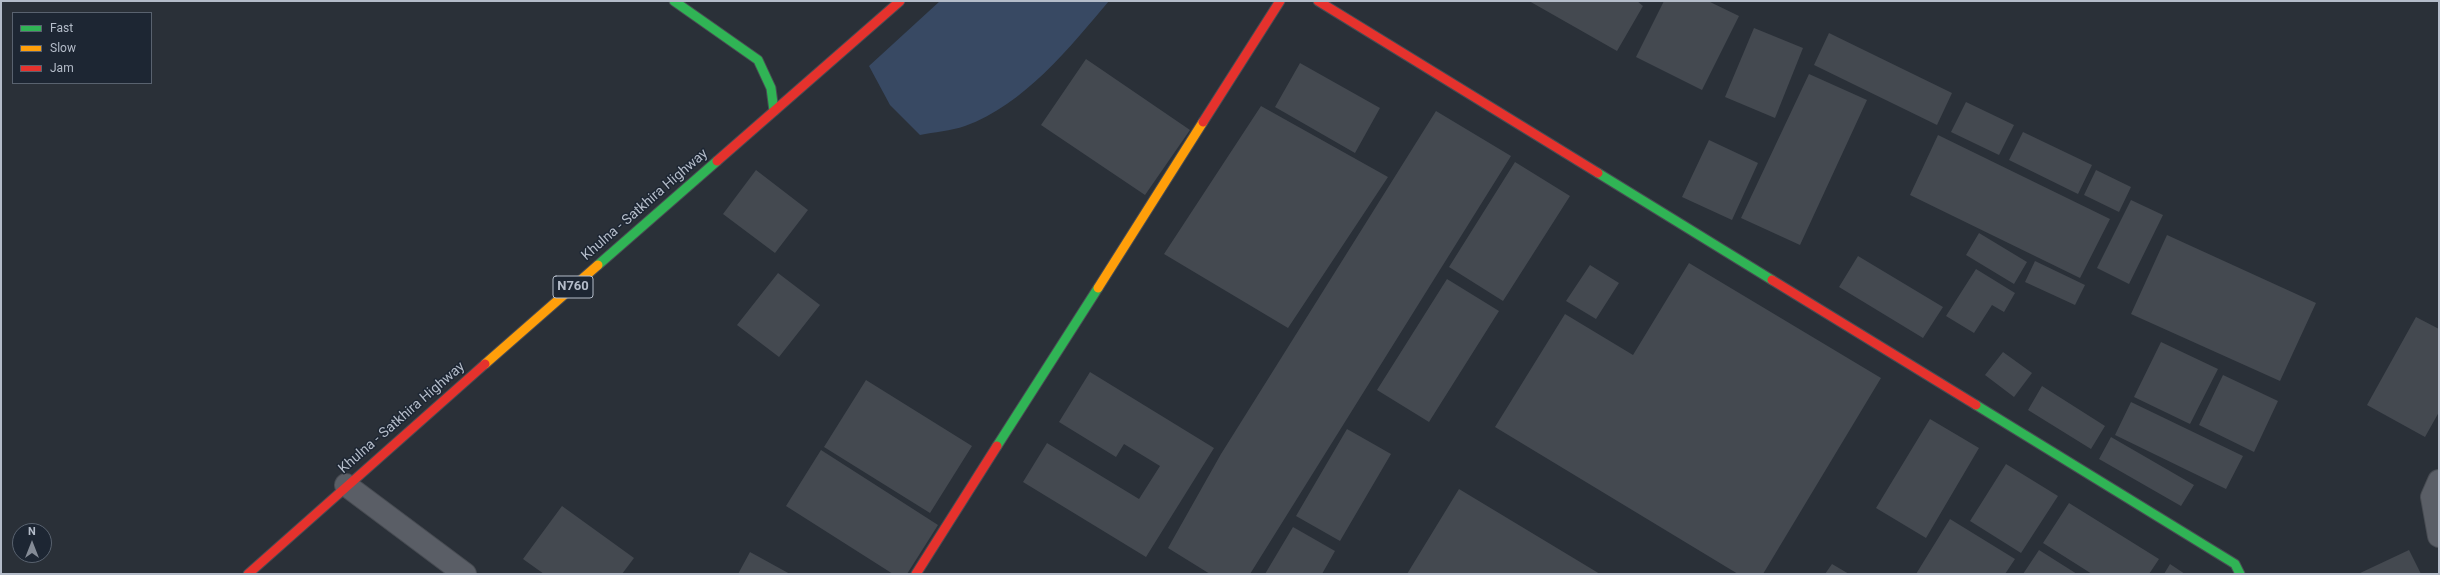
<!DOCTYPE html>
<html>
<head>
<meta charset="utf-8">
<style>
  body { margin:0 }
  #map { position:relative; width:2440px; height:575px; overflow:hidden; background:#2a3038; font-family:Roboto,sans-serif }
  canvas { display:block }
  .frame { position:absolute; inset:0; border:2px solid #b4bcc9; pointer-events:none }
  .legend { position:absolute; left:12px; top:12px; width:140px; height:72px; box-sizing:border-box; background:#1d2633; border:1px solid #59626f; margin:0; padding:5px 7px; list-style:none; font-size:12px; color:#b4bcc9 }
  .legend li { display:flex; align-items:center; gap:8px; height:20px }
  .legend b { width:20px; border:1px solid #59626f }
  .north { position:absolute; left:12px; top:523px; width:40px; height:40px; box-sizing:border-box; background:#1d2633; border:1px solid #59626f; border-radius:50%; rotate:0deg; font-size:11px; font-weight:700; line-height:16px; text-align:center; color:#b4bcc9 }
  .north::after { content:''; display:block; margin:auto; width:14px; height:18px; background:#848b96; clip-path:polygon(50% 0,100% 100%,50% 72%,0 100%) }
</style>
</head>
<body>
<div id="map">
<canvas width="2440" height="575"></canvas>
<div class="frame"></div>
<ul class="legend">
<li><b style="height:5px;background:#30b455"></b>Fast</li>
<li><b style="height:5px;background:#ff9f0a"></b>Slow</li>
<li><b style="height:5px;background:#e5322d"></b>Jam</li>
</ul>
<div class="north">N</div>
</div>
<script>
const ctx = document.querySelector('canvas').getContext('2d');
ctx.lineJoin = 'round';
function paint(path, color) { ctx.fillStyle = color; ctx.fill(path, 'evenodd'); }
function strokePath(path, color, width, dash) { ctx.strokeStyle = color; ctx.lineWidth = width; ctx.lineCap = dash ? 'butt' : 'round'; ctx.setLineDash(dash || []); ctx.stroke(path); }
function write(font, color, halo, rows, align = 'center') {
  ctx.font = font + ' Roboto,sans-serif'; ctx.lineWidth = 3; ctx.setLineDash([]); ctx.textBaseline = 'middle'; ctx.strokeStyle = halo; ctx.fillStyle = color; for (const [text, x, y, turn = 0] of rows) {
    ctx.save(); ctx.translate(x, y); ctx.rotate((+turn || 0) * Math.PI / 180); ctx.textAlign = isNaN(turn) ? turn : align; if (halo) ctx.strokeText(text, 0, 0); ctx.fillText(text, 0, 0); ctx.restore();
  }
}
const water = new Path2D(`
  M940 1H1109C1070 47 1024 105 965 126 951 131 934 132 920 135L890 105 869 66Z`);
const building = new Path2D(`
  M1529 1H1637L1643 6 1617 51Z
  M1664 1H1708L1739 16 1702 90 1636 57Z
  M1754 28 1803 48 1775 118 1725 97Z
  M1829 33 1952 93 1937 125 1814 65Z
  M1086 59 1190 130 1145 195 1041 125Z
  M1300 63 1380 108 1355 153 1275 107Z
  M1809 74 1867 100 1800 245 1741 218Z
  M1966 102 2014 125 1999 155 1951 132Z
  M1261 106 1388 177 1288 328 1164 254Z
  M1436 111 1511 156 1250 574H1210L1168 548 1221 454Z
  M2023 132 2092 165 2078 194 2009 160Z
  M1938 135 2110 219 2080 278 1910 195Z
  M1709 140 1758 163 1732 220 1682 197Z
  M1515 162 1570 196 1503 301 1449 267Z
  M756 170 808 210 775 253 723 214Z
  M2096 170 2131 187 2119 212 2084 195Z
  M2131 200 2163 215 2129 284 2097 268Z
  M1979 233 2027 262 2014 284 1966 255Z
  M2167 235 2316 303 2280 381 2131 314Z
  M1858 256 1943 307 1923 338 1839 287Z
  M2035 261 2085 285 2075 305 2025 282Z
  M1689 263 1881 378 1763 574H1738L1495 427 1565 314 1633 355Z
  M1590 265 1619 283 1596 319 1566 301Z
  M1976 269 2015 293 2004 312 1992 305 1974 333 1946 316Z
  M778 273 820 305 779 357 737 325Z
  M1447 279 1499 311 1429 422 1377 390Z
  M2416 317 2439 329V412L2425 437 2367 405Z
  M2161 342 2218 369 2190 424 2134 397Z
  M2003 352 2032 373 2014 397 1985 375Z
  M1090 372 1214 448 1146 557 1023 482 1047 443 1139 499 1160 466 1124 444 1116 457 1059 422Z
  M2223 375 2278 401 2254 452 2199 425Z
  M866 380 972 446 930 513 824 447Z
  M2042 386 2105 426 2091 449 2028 410Z
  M2131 402 2243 456 2226 489 2115 435Z
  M1930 419 1979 448 1926 538 1876 508Z
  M1347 429 1391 454 1340 541 1296 516Z
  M2111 437 2194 485 2181 506 2099 459Z
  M821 450 938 525 907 574H893L786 506Z
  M2006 464 2058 496 2021 553 1970 521Z
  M1459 489 1600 574H1407Z
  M2069 503 2159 559 2149 574H2092L2043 543Z
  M562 506 634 558 622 574H544L523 559Z
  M1950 519 2015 559 2005 574H1916Z
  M1293 527 1335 551 1322 574H1265Z
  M2039 550 2077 574H2023Z
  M2409 550 2421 574H2358Z
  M750 552 790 574H738Z
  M1832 564 1849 574H1825Z
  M2170 564 2185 574H2164Z`);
const street = new Path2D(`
  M2439 481 2432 497 2439 536
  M346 485 465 574`);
const fast = new Path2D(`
  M674 1 758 60 771 88 774 111
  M1598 173 1772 280
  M598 265 717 161
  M1976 405 2235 564 2240 574
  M997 446 1098 288`);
const slow = new Path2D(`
  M1098 288 1203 122
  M485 364 598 265`);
const jam = new Path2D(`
  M1318 1 1598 173
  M1203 122 1280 1
  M717 161 900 1
  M1772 280 1976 405
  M248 574 485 364
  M916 574 997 446`);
const shields = [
  [573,287,40]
];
const shieldNames = [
  ["N760",573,287]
];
const streetNames = [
  ["Khulna - Satkhira Highway",645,205,-41],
  ["Khulna - Satkhira Highway",402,418,-41]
];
paint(water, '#384963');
paint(building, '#444950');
strokePath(street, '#484c53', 24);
strokePath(fast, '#484c53', 11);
strokePath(slow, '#484c53', 11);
strokePath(jam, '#484c53', 11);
strokePath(street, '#5a5e66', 22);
strokePath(fast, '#30b455', 9);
strokePath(slow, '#ff9f0a', 9);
strokePath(jam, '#e5322d', 9);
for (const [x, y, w] of shields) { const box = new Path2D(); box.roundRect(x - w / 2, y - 11, w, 22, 3); ctx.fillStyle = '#1d2633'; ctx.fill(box); strokePath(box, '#b4bcc9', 1); }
write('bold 13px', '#b4bcc9', null, shieldNames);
write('14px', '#b4bcc9', '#1d2633', streetNames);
</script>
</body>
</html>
